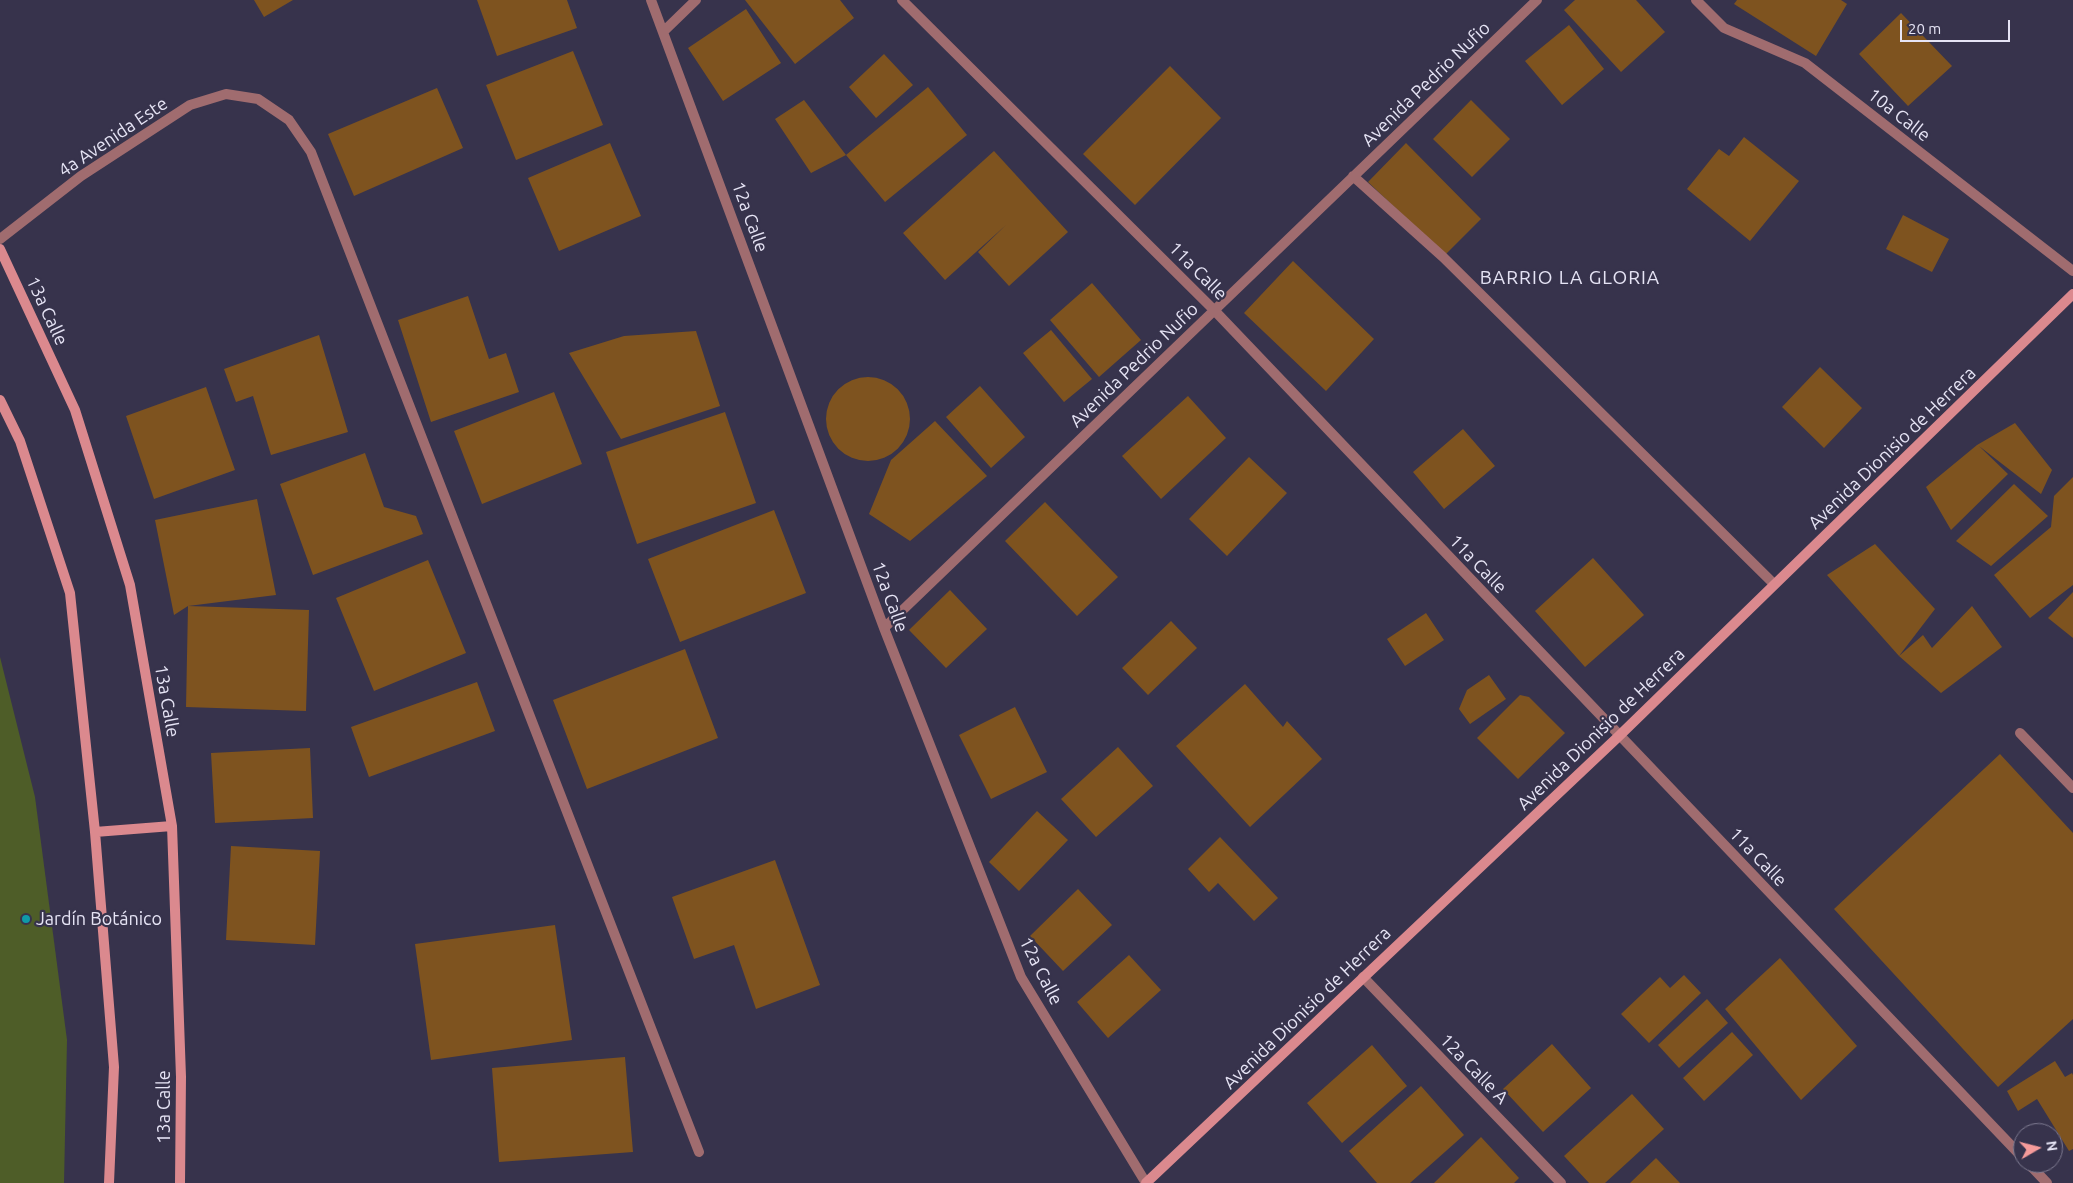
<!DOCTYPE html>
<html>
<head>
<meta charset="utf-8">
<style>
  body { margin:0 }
  #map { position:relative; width:2073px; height:1183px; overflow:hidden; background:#37334c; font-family:Ubuntu,sans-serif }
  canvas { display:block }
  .north { position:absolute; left:2013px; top:1123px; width:50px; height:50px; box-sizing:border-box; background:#37334c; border:1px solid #7d7a90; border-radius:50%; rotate:82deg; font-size:14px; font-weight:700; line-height:20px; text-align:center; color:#e6e4f5 }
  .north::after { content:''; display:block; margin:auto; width:18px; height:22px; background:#f59b9a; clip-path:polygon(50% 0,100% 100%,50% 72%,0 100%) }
  .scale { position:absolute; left:1900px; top:20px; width:110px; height:22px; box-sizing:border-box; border:2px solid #e6e4f5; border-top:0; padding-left:6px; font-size:15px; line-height:18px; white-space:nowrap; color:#e6e4f5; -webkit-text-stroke:4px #37334c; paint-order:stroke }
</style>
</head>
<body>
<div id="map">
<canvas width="2073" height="1183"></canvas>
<div class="north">N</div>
<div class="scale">20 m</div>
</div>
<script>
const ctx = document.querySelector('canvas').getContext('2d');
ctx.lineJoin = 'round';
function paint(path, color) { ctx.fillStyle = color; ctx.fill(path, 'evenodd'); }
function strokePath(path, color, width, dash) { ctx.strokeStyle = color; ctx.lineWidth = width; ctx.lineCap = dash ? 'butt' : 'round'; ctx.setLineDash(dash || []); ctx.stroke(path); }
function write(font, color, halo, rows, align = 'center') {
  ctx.font = font + ' Ubuntu,sans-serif'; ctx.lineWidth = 4.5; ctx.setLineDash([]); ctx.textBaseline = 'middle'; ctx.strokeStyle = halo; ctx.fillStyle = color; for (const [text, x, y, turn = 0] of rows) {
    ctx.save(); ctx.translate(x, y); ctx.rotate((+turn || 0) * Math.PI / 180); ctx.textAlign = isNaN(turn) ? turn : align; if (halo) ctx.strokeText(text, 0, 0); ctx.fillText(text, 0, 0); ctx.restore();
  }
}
const green = new Path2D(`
  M0 657 35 797 67 1040 64 1183H0Z`);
const building = new Path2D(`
  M254 0H293L264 17Z
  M477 0H567L577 28 497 56Z
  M745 0H840L854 18 795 64Z
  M1575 0H1636L1665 32 1621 72 1564 10Z
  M1737 0H1841L1847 4 1816 56 1734 4Z
  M746 9 781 63 723 101 688 48Z
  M1901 13 1952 66 1908 106 1859 54Z
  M1569 25 1604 69 1562 105 1525 61Z
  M573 51 603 125 516 160 486 85Z
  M884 54 913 85 876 118 849 87Z
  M1170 66 1221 118 1135 205 1083 154Z
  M928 87 967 135 885 202 846 155 811 173 775 119 804 100 846 155Z
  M437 88 463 148 354 196 328 134Z
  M1471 100 1510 139 1472 177 1433 139Z
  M1744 137 1799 181 1750 241 1687 189 1719 149 1729 156Z
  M610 143 641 216 559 251 528 178Z
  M1406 143 1481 219 1445 255 1368 182Z
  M994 151 1068 232 1009 286 978 252 1006 225 945 280 903 233Z
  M1903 215 1949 239 1932 272 1886 249Z
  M1293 261 1374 339 1326 391 1244 313Z
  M1092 283 1141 340 1099 377 1050 320Z
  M468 296 489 359 506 353 519 392 431 422 398 320Z
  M1051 330 1092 379 1064 402 1023 353Z
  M696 331 720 406 621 439 569 353 624 336Z
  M319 335 348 432 271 455 253 396 236 402 224 369Z
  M1820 367 1862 408 1824 448 1782 407Z
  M826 419a42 42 0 1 1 84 0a42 42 0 1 1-84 0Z
  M980 386 1025 437 991 468 946 417Z
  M206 387 235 470 154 499 126 416Z
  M554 392 582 464 482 504 454 431Z
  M1188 396 1226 438 1161 499 1122 456Z
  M725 412 756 503 637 544 606 452Z
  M935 421 987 476 910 541 869 514 891 460Z
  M2015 423 2052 470 2041 494 1979 446 2008 474 1951 530 1926 487 1977 445Z
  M1463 429 1495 466 1444 509 1413 472Z
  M365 453 384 507 416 516 423 534 313 575 280 484Z
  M1249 457 1287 493 1227 556 1189 519Z
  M2073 477V585L2030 618 1994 575 2051 527 2054 496Z
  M2014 484 2048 516 1991 566 1956 541Z
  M257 499 276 595 188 606 309 610 306 711 186 707 188 606 174 615 155 520Z
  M1045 502 1118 577 1077 616 1005 541Z
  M774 510 806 593 680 642 648 559Z
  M1875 544 1935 609 1899 656 1827 575Z
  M1593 558 1644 615 1585 667 1535 611Z
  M428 560 466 653 374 691 336 598Z
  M950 590 987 629 946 668 909 630Z
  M2073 592V638L2048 618Z
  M1972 606 2002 647 1941 693 1899 656 1923 635 1932 648Z
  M1426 613 1444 640 1405 666 1387 639Z
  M1171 621 1197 648 1148 695 1122 668Z
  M685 649 718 738 587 789 553 700Z
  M1489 675 1506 699 1470 724 1459 709 1467 690Z
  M477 682 495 731 369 777 351 727Z
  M1245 684 1283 727 1287 721 1322 759 1250 827 1176 746Z
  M1520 695 1529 697 1565 733 1518 779 1477 738Z
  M1015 707 1047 772 991 799 959 735Z
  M1118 747 1153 786 1096 837 1061 799Z
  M310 748 313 818 215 823 211 753Z
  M2000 754 2073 833V1019L1998 1087 1834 909Z
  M1037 811 1068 840 1019 891 989 862Z
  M1220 837 1278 898 1254 921 1218 883 1209 892 1188 869Z
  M231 846 320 851 315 945 226 940Z
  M775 860 820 985 756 1009 734 945 694 959 672 897Z
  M1078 889 1112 925 1063 971 1030 936Z
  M555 925 572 1040 431 1060 415 944Z
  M1129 955 1161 990 1108 1038 1077 1002Z
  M1780 958 1857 1046 1801 1100 1725 1009Z
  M1684 975 1701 993 1649 1043 1621 1014 1660 977 1670 988Z
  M1707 999 1728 1023 1679 1068 1658 1045Z
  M1732 1032 1753 1055 1704 1101 1683 1078Z
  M1552 1044 1591 1088 1543 1132 1503 1089Z
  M1372 1045 1407 1086 1342 1143 1307 1103Z
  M625 1057 633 1152 499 1162 492 1068Z
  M2055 1061 2065 1077 2072 1073 2073 1075V1149L2069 1151 2037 1099 2018 1111 2007 1091Z
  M1421 1086 1464 1135 1410 1183H1377L1349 1151Z
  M1632 1094 1664 1129 1605 1183H1589L1564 1156Z
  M1481 1137 1519 1178 1514 1183H1434Z
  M1656 1158 1680 1183H1630Z`);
const lane = new Path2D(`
  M1696 0 1724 28 1805 63 2073 271`);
const street = new Path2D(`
  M651 0 884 628 1021 977 1146 1183
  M902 0 1214 310 2023 1158
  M664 31 696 0
  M1353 176 1443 257 1774 584
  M0 239 81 176 190 105 226 94 258 99 289 120 311 152 699 1152
  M884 628 1537 0
  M2020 733 2073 788
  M1363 977 1561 1183
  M2028 1163 2047 1183`);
const secondary = new Path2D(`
  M0 249 75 410 130 585 172 826 181 1077 180 1183
  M0 400 20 441 70 593 95 832 114 1067 109 1183
  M95 832 172 826
  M1146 1183 1619 736 2073 294`);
const markers = [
  [26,919,5,"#0f9aa8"]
];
const streetNames = [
  ["Avenida Pedrio Nufio",1426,84,-44],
  ["10a Calle",1899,115,38],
  ["4a Avenida Este",113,137,-34],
  ["12a Calle",750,217,70],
  ["11a Calle",1198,271,45],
  ["13a Calle",47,311,65],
  ["Avenida Pedrio Nufio",1134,365,-44],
  ["Avenida Dionisio de Herrera",1892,448,-44],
  ["11a Calle",1478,564,46],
  ["12a Calle",890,597,70],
  ["13a Calle",167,701,80],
  ["Avenida Dionisio de Herrera",1601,729,-44],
  ["11a Calle",1758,857,46],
  ["12a Calle",1041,971,63],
  ["Avenida Dionisio de Herrera",1307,1008,-44],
  ["12a Calle A",1474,1069,46],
  ["13a Calle",164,1107,-90]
];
const poiNames = [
  ["Jardín Botánico",36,919]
];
const neighbourhoodNames = [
  ["BARRIO LA GLORIA",1570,278]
];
paint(green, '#4e5d28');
paint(building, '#7e531f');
strokePath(lane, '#a06c6f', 10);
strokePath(street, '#a06c6f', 10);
strokePath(secondary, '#db898e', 10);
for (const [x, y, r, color] of markers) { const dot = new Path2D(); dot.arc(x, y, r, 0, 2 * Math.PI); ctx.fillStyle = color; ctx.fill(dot); strokePath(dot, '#37334c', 2); }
write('18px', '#e6e4f5', '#37334c', streetNames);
write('18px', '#e6e4f5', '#37334c', poiNames, 'left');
ctx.letterSpacing = '1px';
write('19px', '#e6e4f5', '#37334c', neighbourhoodNames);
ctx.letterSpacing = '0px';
</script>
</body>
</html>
